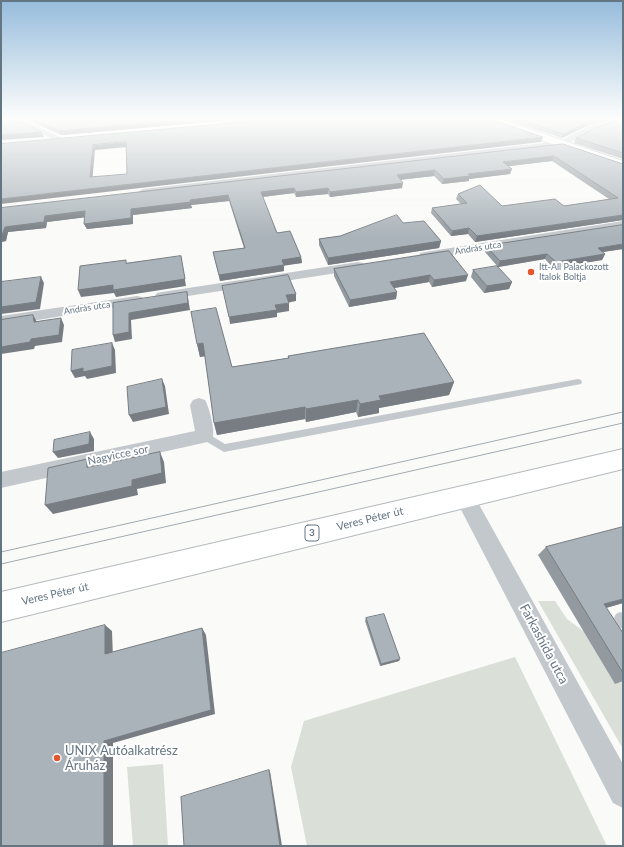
<!DOCTYPE html>
<html>
<head>
<meta charset="utf-8">
<style>
  body { margin:0 }
  #map { position:relative; width:624px; height:847px; overflow:hidden; background:#fafaf8; font-family:Lato,sans-serif }
  canvas { display:block }
  .frame { position:absolute; inset:0; border:2px solid #657683; pointer-events:none }
</style>
</head>
<body>
<div id="map">
<canvas width="624" height="847"></canvas>
<div class="frame"></div>
</div>
<script>
const ctx = document.querySelector('canvas').getContext('2d');
ctx.lineJoin = 'round';
function paint(path, color) { ctx.fillStyle = color; ctx.fill(path, 'evenodd'); }
function strokePath(path, color, width, dash) { ctx.strokeStyle = color; ctx.lineWidth = width; ctx.lineCap = dash ? 'butt' : 'round'; ctx.setLineDash(dash || []); ctx.stroke(path); }
function write(font, color, halo, rows, align = 'center') {
  ctx.font = font + ' Lato,sans-serif'; ctx.lineWidth = 4; ctx.setLineDash([]); ctx.textBaseline = 'middle'; ctx.strokeStyle = halo; ctx.fillStyle = color; for (const [text, x, y, turn = 0] of rows) {
    ctx.save(); ctx.translate(x, y); ctx.rotate((+turn || 0) * Math.PI / 180); ctx.textAlign = isNaN(turn) ? turn : align; if (halo) ctx.strokeText(text, 0, 0); ctx.fillText(text, 0, 0); ctx.restore();
  }
}
const green = new Path2D(`
  M538 601H555L567 619 598 642 623 680V749Z
  M515 657 607 846H307L291 767 304 721Z
  M163 764 168 846H133L127 767Z`);
const lane = new Path2D(`
  M578 379 581 380 582 382 581 384 224 452 202 439 200 436 202 433 205 432 225 444Z
  M620 612 623 613V629L619 627 614 618 616 614Z`);
const street = new Path2D(`
  M12 119H22L64 139 59 142 56 141Z
  M254 119H282L278 122 221 127 217 124 221 121Z
  M617 119H623V122L595 130 562 147 143 195 138 192 143 189 560 141 589 126Z
  M623 221V229L425 260 420 259 419 256 420 253 425 252Z
  M358 262 363 263 365 266 363 269 162 300 157 299 155 296 157 293 162 292Z
  M137 296 142 297 144 300 142 303 1 326V316Z
  M199 398 205 400C210 409 216 433 212 441L1 488V472L195 431 190 405 193 400Z
  M464 487 471 490 623 764V808L613 803 457 502 454 496 457 490Z`);
const secondary = new Path2D(`
  M486 119H500L623 161V169L487 121Z`);
const primary = new Path2D(`
  M623 449V469L1 622V592Z`);
const tram = new Path2D(`
  M1 552 623 412
  M1 564 623 423`);
const wall = new Path2D(`
  M25 119H243L61 135Z
  M503 119H612L589 125 562 138Z
  M623 119V159L574 143 576 138Z
  M563 144 623 164V220L475 242 468 234 451 236 431 213 432 208 461 204 456 199 458 194 502 206H564L609 199 552 161 509 166 510 174 469 179V181L442 184 434 176 400 180 402 188 330 197 328 194 296 197 294 193 263 197 277 233 301 257 302 263 284 265V271L220 281 213 252 244 248 229 201 191 205 192 208 133 215V224L87 229 84 224 85 217 47 222 46 228 8 232 6 241 1 242V208Z
  M403 223 441 241 439 248 328 265 319 245V239L340 236Z
  M486 246 623 249 603 252 605 254 602 260 553 268 545 259 498 267 485 252Z
  M449 251 466 281 432 287 429 282 394 288 397 292 396 299 349 307 334 276V269Z
  M473 270 512 282 509 289 484 293 471 277Z
  M197 344 232 367 288 358V356L454 382 449 395 379 408V413L358 417 356 412 306 422 305 419 217 435 214 423 205 356 200 357Z
  M623 527V603L606 608 623 633V681L615 684 538 555 546 547Z
  M366 618 399 661 380 666 365 621Z`);
const shadedWall = new Path2D(`
  M191 119H243L61 135 59 131Z
  M595 119H612L589 125 562 138 564 134 591 120Z
  M42 132 44 137 1 140V135Z
  M543 137 541 142 1 204V199Z
  M126 142 128 147 95 150 92 183 90 177 93 145Z
  M554 156 552 161 502 167 503 162Z
  M512 169 510 174 469 179V181L442 184 444 179 468 174Z
  M435 170 434 176 396 180 397 175Z
  M403 183 402 188 330 197V192Z
  M294 188V193L261 197V192Z
  M328 188V194L296 197V192Z
  M228 195 229 201 191 205 192 208 133 215V224L87 229 84 224 131 209 190 200Z
  M85 211 88 217 47 222 46 228 8 232 6 241 1 242V236L5 227 45 216Z
  M623 215V220L475 242 477 236Z
  M469 228 468 234 451 236 452 231Z
  M441 241 439 248 328 265V258Z
  M623 244V249L595 253 598 248Z
  M547 254 545 259 498 267 500 261Z
  M605 254 602 260 553 268 556 262Z
  M181 256 186 286 116 297 114 293 81 297 78 290Z
  M301 257 302 263 282 266V260Z
  M284 265V271L220 281 219 275Z
  M430 275 429 282 389 289 390 282Z
  M468 275 466 281 432 287 434 280Z
  M41 277 44 283 40 309 1 314V307Z
  M512 282 509 289 484 293 487 286Z
  M187 292 190 310 131 320 132 339 115 342 113 335 129 313Z
  M397 292 396 299 349 307 350 300Z
  M296 294V301L286 303V295Z
  M289 303V311L277 313V317L230 324 229 317 275 305Z
  M33 315 37 322H34Z
  M61 318 64 325 62 342 35 346 34 349 1 354V347L31 339Z
  M112 343 115 350 116 373 87 379 85 376 75 378 71 371Z
  M203 343 206 356 200 357 197 344Z
  M162 379 165 386 169 414 133 422 129 415Z
  M454 382 449 395 379 408V413L358 417 360 404 379 396Z
  M358 400 356 412 306 422V409Z
  M305 407V419L217 435 214 423Z
  M90 432 94 439V451L58 458 53 452Z
  M160 452 164 462 166 483 137 489 138 495 53 514 45 505 132 480Z
  M87 459 93 469 87 467Z
  M623 599V603L595 611 604 604Z
  M105 625 112 631 113 659 105 654Z
  M202 628 206 635 215 714 113 743V846H104V741Z
  M400 659 399 661 380 666 381 664Z
  M269 770 270 771 282 846H280Z`);
const building = new Path2D(`
  M1 119H15L42 132 1 135Z
  M33 119H191L59 131Z
  M278 119H490L543 137 1 199V144ZM126 142 127 174 90 177 93 145Z
  M519 119H595L591 120 564 134Z
  M623 119V153L576 138 598 127Z
  M563 144 623 164V215L477 236 469 228 452 231 432 208 467 203 458 194 480 185 502 206 555 199 564 206 618 198 554 156 503 162 512 169 468 174 470 176 444 179 435 170 397 175 403 183 330 192 328 188 296 192 294 188 261 192 277 233 290 231 301 257 282 260 284 265 219 275 213 252 245 248 228 195 190 200 191 202 131 209V218L84 224 85 211 45 216 44 222 5 227 2 235 1 236V208Z
  M397 215 403 223 424 221 441 241 328 258 319 239 340 236Z
  M623 225V244L598 248 605 254 556 262 547 254 500 261 486 246Z
  M449 251 468 275 434 280 430 275 390 282 397 292 350 300 334 269Z
  M181 256 185 279 113 290V285L78 290 80 266 126 260V263Z
  M497 266 512 282 487 286 473 270Z
  M288 275 296 294 286 295 289 303 275 305 277 310 229 317 222 286Z
  M41 277 36 302 1 307V282Z
  M187 292 188 303 129 313V332L113 335V303Z
  M216 308 232 367 289 358 288 356 424 333 454 382 379 396 381 400 360 404 358 400 306 409 305 407 214 423 203 343 197 344 191 312Z
  M33 315 34 322 61 318 59 335 31 339 30 342 1 347V320Z
  M112 343V366L83 372V368L71 371 72 350Z
  M162 379 166 407 129 415 127 387Z
  M90 432 89 444 53 452 54 440Z
  M160 452 162 473 132 480V486L45 505 48 468 87 459V467Z
  M623 527V599L604 604 623 633V673L546 547Z
  M384 614 400 659 381 664 366 618Z
  M105 625V654L202 628 211 710 104 741V846H1V653Z
  M269 770 280 846H184L181 797Z`);
const markers = [
  [531,272,4,"#e4572e"],
  [57,758,4,"#e4572e"]
];
const farStreetnames = [
  ["András utca",478,248,-9],
  ["András utca",87,308,-9]
];
const farPoinames = [
  ["Itt-All Palackozott",539,267],
  ["Italok Boltja",539,277]
];
const shields = [
  [312,533,14]
];
const shieldNames = [
  ["3",312,533]
];
const streetNames = [
  ["Nagyicce sor",118,455,-12],
  ["Veres Péter út",370,519,-14],
  ["Veres Péter út",55,594,-13]
];
const nearStreetnames = [
  ["Farkashida utca",544,644,62]
];
const nearPoinames = [
  ["UNIX Autóalkatrész",65,751],
  ["Áruház",65,766]
];
paint(green, '#dadfd7');
strokePath(secondary, '#b3babf', 2);
strokePath(primary, '#b5babe', 2);
paint(lane, '#c3c8cc');
paint(street, '#c3c8cc');
paint(secondary, '#fff');
paint(primary, '#fff');
strokePath(tram, '#a2aab0', 1);
paint(wall, '#929a9f');
paint(shadedWall, '#777d82');
paint(building, '#aab3b9');
strokePath(building, '#777d82', 1);
const sky = ctx.createLinearGradient(0, 0, 0, 237);
sky.addColorStop(0, '#96bcdc');
sky.addColorStop(0.5, '#fdfdfc');
sky.addColorStop(1, '#fdfdfc00');
ctx.fillStyle = sky;
ctx.fillRect(0, 0, 624, 237);
for (const [x, y, r, color] of markers) { const dot = new Path2D(); dot.arc(x, y, r, 0, 2 * Math.PI); ctx.fillStyle = color; ctx.fill(dot); strokePath(dot, '#fff', 1.5); }
write('9px', '#657683', '#fff', farStreetnames);
write('9px', '#657683', '#fff', farPoinames, 'left');
for (const [x, y, w] of shields) { const box = new Path2D(); box.roundRect(x - w / 2, y - 8, w, 16, 3); ctx.fillStyle = '#fff'; ctx.fill(box); strokePath(box, '#657683', 1); }
write('bold 10px', '#657683', null, shieldNames);
write('11px', '#657683', '#fff', streetNames);
write('13px', '#657683', '#fff', nearStreetnames);
write('13px', '#657683', '#fff', nearPoinames, 'left');
</script>
</body>
</html>
